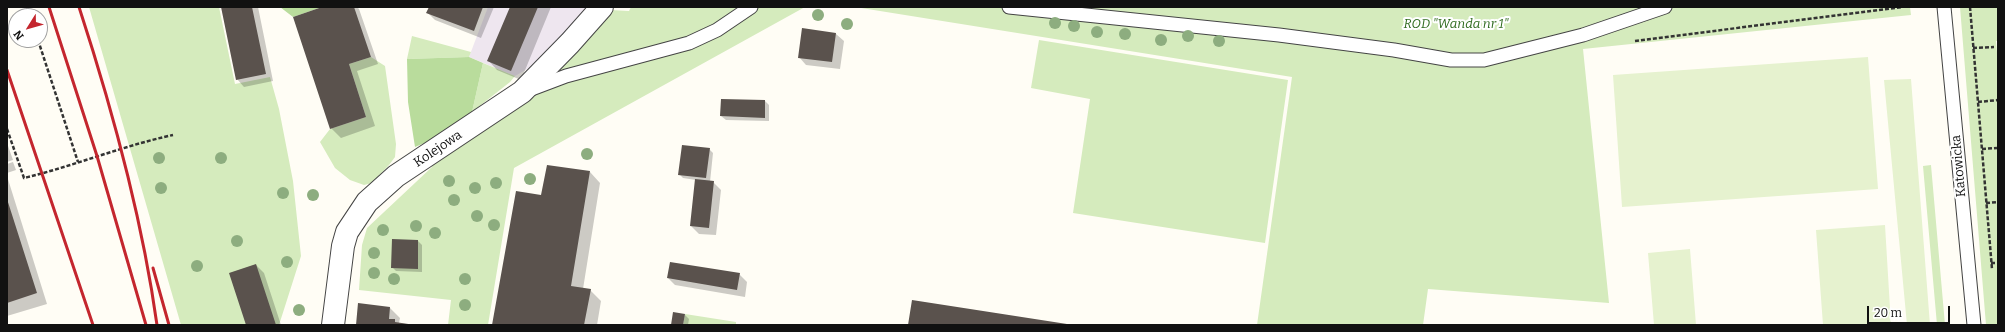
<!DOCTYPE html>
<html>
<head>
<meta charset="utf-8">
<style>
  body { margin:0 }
  #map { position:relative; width:2005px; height:332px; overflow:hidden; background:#fffdf5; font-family:Bitter,serif }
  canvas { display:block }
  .frame { position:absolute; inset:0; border:8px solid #111; pointer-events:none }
  .north { position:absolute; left:8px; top:8px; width:40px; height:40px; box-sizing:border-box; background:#fff; border:1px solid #a0a0a0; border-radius:50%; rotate:233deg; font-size:11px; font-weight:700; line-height:16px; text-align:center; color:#111 }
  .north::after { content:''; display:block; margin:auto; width:14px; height:18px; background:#c4262e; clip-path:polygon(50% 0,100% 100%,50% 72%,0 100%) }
  .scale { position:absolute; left:1867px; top:306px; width:83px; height:18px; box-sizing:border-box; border:2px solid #111; border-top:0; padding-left:5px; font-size:12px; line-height:14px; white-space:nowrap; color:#111; -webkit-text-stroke:3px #fff; paint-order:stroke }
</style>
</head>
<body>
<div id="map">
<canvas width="2005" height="332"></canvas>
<div class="frame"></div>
<div class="north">N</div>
<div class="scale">20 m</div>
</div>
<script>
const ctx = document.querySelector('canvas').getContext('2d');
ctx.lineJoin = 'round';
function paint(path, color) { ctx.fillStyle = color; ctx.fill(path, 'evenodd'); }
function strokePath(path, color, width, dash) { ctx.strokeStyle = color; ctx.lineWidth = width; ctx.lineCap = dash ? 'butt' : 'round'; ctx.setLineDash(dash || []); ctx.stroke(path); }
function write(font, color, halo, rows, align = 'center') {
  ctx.font = font + ' Bitter,serif'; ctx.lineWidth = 4; ctx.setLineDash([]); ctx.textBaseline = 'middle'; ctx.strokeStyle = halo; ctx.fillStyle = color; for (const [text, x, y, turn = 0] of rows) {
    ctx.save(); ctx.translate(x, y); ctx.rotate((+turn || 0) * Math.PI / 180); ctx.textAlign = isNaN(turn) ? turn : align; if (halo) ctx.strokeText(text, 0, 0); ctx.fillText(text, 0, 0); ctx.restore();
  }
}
const industrial = new Path2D(`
  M488 7H593L540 62 515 76 469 57Z`);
const green = new Path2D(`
  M89 7H219L235 84 270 77 279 109 293 181 301 256 279 325H181Z
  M631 7H805L514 168 488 325H448L451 300 359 290 362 245 367 228 432 167 434 160 610 10 629 11Z
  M855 7H1910L1911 15 1583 49 1609 303 1428 289 1423 325H1257L1292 77Z
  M1960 7H1998V41H1996L1998 63V325H1986Z
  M412 36 471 52 469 57 407 59Z
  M1039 40 1288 80 1265 243 1073 213 1090 99 1031 88Z
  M371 57 385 66 396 144 395 157 389 165 372 183 364 185 350 180 335 168 320 142 330 129 366 117 349 64Z
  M483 63 515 76 510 82 472 112Z
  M1931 165 1945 325H1937L1923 166Z
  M685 314 736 322V325H683Z`);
const forest = new Path2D(`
  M280 7H322L293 17Z
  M469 57 483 63 472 112 427 142 415 147 408 102 407 59Z`);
const pitch = new Path2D(`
  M1868 57 1878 189 1622 207 1613 75Z
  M1911 79 1930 325H1907L1884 80Z
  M1885 225 1891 325H1823L1816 230Z
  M1690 249 1696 325H1654L1648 253Z`);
const shadow = new Path2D(`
  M222 7H258L273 81 244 87 237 79Z
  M325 7H357L359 9 378 64 357 71 375 126 341 138 331 128Z
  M430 7H494L481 38 435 20 428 13Z
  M511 7H551L521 80 497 70 488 60Z
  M803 29 836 34 844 41 840 69 806 65 799 57Z
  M765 101 769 105V121L726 120 721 116Z
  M7 143 13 160 7 162Z
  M709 149 713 153 710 182H713L721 190 716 235 699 234 691 226 696 180 683 178 679 174Z
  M13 162 16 170 7 173V164Z
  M590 172 600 183 583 289 590 290 601 301 597 325H493L542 196Z
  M7 176 47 304 7 316Z
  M393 240 418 241 422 245V272L396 271 392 267Z
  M256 265 264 273 281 325H247Z
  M739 274 747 282 745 297 675 285 668 278Z
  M359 304 390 308 400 318 399 323 413 325H358Z
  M685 315 689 319 688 325H672Z
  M437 324 448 325H437Z`);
const building = new Path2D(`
  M221 7H252L266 74 236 80Z
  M322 7H354L371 57 349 64 366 117 330 129 293 17Z
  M429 7H483L474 31 426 13Z
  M510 7H538L511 71 487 61Z
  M802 28 836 33 832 62 798 58Z
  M721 99 765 100V118L720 116Z
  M682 145 710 148 706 178 678 175Z
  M547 165 590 171 571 286 591 289 584 325H492L516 191 541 195Z
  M695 179 714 181 709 228 690 226Z
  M7 199 37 293 7 303Z
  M392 239 418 240V269L391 268Z
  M670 262 740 273 737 290 667 278Z
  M256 264 276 325H246L229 273Z
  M912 300 1067 324V325H908Z
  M358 303 390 307 389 319H395V322L415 325H356Z
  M673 312 685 314 683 325H671Z`);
const path = new Path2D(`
  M27 7 30 16
  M1970 7 1992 269
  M38 40 78 162
  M1635 41 1902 7
  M1973 48 1994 47
  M1978 102 1998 100
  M7 129 24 178C74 166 122 146 173 135
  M1982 149 1997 148
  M1986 203 1998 202
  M1991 263H1998`);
const lane = new Path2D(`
  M1009 7 1279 35 1394 50 1451 60H1484L1583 35 1665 7
  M1944 7 1974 325
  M529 90 566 76 689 43 717 30 751 7`);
const street = new Path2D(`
  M333 325 343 246 347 232 367 202 396 176 522 92 570 43 602 7`);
const rail = new Path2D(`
  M49 7 97 156 146 325
  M79 7C113 111 142 217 157 325
  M7 70 93 325
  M153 268 169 325`);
const trees = [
  [818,15],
  [1055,23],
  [847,24],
  [1074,26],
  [1097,32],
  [1125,34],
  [1188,36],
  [1161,40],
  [1219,41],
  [587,154],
  [159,158],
  [221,158],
  [530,179],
  [449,181],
  [496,183],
  [161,188],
  [475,188],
  [283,193],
  [313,195],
  [454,200],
  [477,216],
  [494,225],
  [416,226],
  [383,230],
  [435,233],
  [237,241],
  [374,253],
  [287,262],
  [197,266],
  [374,273],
  [394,279],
  [465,279],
  [465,305],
  [299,310]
];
const parkNames = [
  ["ROD \"Wanda nr 1\"",1456,24]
];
const streetNames = [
  ["Kolejowa",438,149,-34],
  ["Katowicka",1959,166,-95]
];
paint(industrial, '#eee6ef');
paint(green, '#d5ebbd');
paint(forest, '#b9dc9c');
paint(pitch, '#e6f2cf');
paint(shadow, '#0003');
paint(building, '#5a524d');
strokePath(lane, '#444', 15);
strokePath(street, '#444', 24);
strokePath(path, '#333', 2.5, [4, 2]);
strokePath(lane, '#fff', 13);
strokePath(street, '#fff', 22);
strokePath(rail, '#c4262e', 3);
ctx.fillStyle = '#8dad7f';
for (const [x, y] of trees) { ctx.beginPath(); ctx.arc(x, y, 6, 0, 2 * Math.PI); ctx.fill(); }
write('italic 13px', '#2f6b1f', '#fff', parkNames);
write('13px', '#111', '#fff', streetNames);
</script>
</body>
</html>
